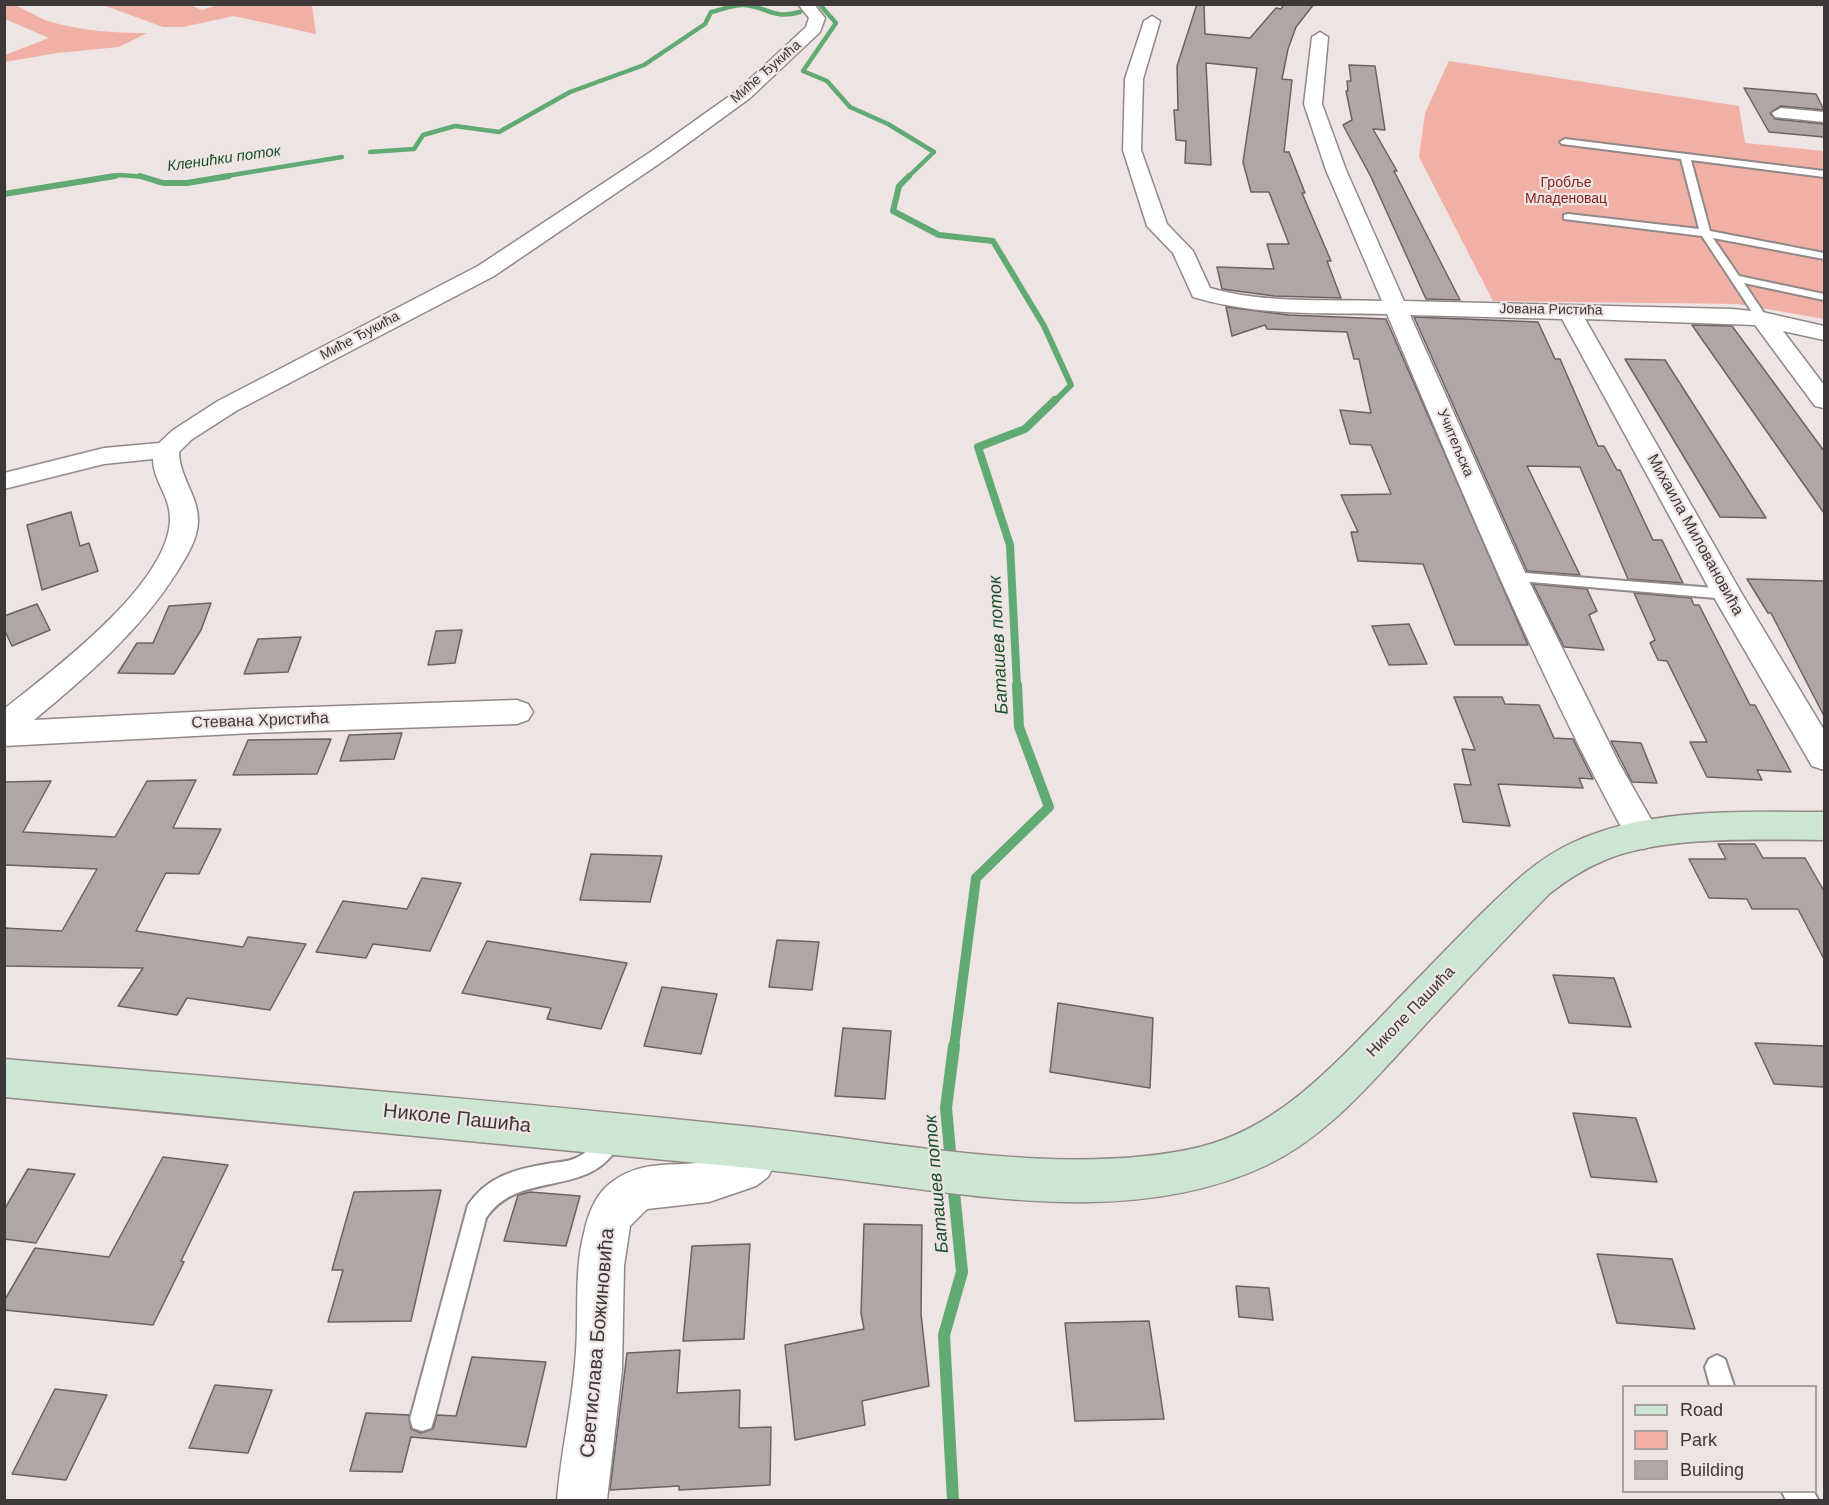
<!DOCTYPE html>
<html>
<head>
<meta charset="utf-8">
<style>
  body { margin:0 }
  #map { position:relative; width:1829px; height:1505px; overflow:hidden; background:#eee4e3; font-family:Helvetica,sans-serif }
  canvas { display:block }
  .frame { position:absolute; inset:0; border:6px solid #3d3939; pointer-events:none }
  .legend { position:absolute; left:1622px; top:1385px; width:195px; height:108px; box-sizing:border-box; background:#eee4e3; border:2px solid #a7a09f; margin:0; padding:8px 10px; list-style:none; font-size:18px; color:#3d3939 }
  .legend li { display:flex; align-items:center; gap:12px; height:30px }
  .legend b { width:30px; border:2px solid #a7a09f }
</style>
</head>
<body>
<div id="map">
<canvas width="1829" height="1505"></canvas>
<div class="frame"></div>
<ul class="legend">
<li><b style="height:8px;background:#cde6d4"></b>Road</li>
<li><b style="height:16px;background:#f1b0a5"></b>Park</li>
<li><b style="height:16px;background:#afa6a5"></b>Building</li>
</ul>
</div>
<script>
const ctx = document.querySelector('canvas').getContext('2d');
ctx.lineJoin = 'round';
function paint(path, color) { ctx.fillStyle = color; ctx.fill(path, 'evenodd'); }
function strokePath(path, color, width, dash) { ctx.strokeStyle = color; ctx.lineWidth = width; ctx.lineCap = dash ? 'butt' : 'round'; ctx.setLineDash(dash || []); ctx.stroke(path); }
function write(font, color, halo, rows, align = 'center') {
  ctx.font = font + ' Helvetica,sans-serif'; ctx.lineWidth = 4.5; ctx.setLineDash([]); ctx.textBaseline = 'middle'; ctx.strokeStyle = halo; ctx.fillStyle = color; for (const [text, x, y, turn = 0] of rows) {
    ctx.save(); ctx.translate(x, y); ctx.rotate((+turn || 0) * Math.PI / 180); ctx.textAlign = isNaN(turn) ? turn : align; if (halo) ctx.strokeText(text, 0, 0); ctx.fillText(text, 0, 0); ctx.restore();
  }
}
const green = new Path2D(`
  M5 4C20 4 33 16 48 21 82 31 112 33 147 33L119 47 57 53 5 62V55L49 38 5 19Z
  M103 5H190L202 10 217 5H312L316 34 234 16 183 27H163Z
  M1449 61 1739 106 1745 143 1824 151V319L1738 304 1493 301 1419 157 1425 113Z`);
const streamFar4 = new Path2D(`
  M823 4 821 6 836 23 803 71 827 81 850 107 888 124 934 152 908 177
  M370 152 414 149 423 135 455 126 499 132 570 92 644 65 705 24 711 12C721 10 734 4 744 5 766 6 772 20 800 12
  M105 177 120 175 146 177
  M220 177 342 157`);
const streamFar3 = new Path2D(`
  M140 176 163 183H187L229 176
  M909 176 899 186 893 211 939 235 993 241 1044 326 1071 385 1054 402
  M4 194 115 176`);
const streamFar2 = new Path2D(`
  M1017 686 1010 545 978 447 1025 429 1055 400`);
const streamFar1 = new Path2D(`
  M954 1047 976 878 1049 807 1019 727 1017 685`);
const stream = new Path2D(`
  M951 1162 946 1108 954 1046
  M953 1182 962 1272 944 1335 953 1500`);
const building = new Path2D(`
  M1197 4H1204L1205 34 1250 38 1276 8 1281 9 1284 4H1314L1296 27 1288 49 1282 79 1292 80 1284 152H1289L1305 193H1302L1331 261H1327L1341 298 1274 296 1222 289 1217 267 1274 269 1267 244H1289L1269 192H1251L1243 162 1257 68 1206 63 1211 165 1185 163 1186 141 1176 140 1174 110H1178L1177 66Z
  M1349 65 1375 66 1385 130 1373 129 1397 171H1394L1460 300 1426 299 1371 177 1343 125 1352 120 1346 91H1348L1347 81H1351Z
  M1744 88 1816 94 1824 110 1781 106 1770 113 1775 119 1824 124V137L1769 132Z
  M1226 307 1289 315 1386 319 1528 645H1455L1423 564 1358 561 1351 532H1358L1341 495 1391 494 1371 445 1350 444 1340 410 1371 413 1359 359H1354L1347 332 1267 329 1265 325 1232 336Z
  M1414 317 1538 322 1555 359H1560L1598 446H1604L1617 470H1620L1653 540H1662L1683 583 1628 579 1580 467 1527 466 1580 575 1527 571Z
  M1692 325 1732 326 1824 451V513Z
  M1625 359 1665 360 1766 518 1720 517Z
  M71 512 80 546 89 543 98 571 42 590 27 525Z
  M1747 579 1824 581V716L1771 613H1768Z
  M1533 584 1587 589 1597 611 1589 615 1604 650 1564 647Z
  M1634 593 1691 598 1694 605H1699L1750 705H1755L1791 772 1757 770 1762 780 1707 777 1690 742H1707L1667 661 1658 660 1650 643 1655 640Z
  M211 603 201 630 174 674 118 673 137 643H153L169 606Z
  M37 604 50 630 12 646 4 629V616Z
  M1409 624 1427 664 1389 665 1372 626Z
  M462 630 455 663 428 665 436 631Z
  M301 637 288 672 244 674 258 639Z
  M1454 697H1502L1505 704 1539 705 1554 738 1573 739 1593 779 1579 778 1583 788 1498 784 1510 826 1463 822 1454 784 1471 785 1462 749 1475 750Z
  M402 733 394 759 340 761 349 735Z
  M331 739 317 774 233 775 248 740Z
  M1611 741 1641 743 1657 783 1632 782Z
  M196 780 173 828 221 829 199 874 166 873 136 931 243 947 248 937 306 944 270 1010 187 998 177 1015 118 1006 143 968 4 966V928L62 931 97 869 6 865 4 867V782L51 781 23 832 115 837 147 781Z
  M1718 844H1755L1763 858H1805L1824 891V959L1798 909H1752L1747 899 1709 898 1689 859H1726Z
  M591 854 662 856 650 902 580 900Z
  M422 878 461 883 430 951 373 944 366 958 316 952 343 901 407 909Z
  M777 940 819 942 812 990 769 987Z
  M487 941 627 963 601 1029 547 1019 551 1008 462 993Z
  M1553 975 1614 978 1631 1027 1569 1023Z
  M662 987 717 994 701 1054 644 1046Z
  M1058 1003 1153 1018 1150 1088 1050 1072Z
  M843 1028 891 1031 885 1099 835 1096Z
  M1755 1043 1824 1046V1087L1774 1084Z
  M1573 1113 1636 1118 1657 1182 1591 1177Z
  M163 1157 228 1165 181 1261 184 1262 153 1325 4 1310V1301L35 1248 109 1257Z
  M28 1169 75 1174 36 1243 4 1239V1210Z
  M441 1190 411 1321 328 1322 343 1270H332L354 1192Z
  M530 1192 580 1196 566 1246 504 1241 518 1195Z
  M864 1224 922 1225 921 1314 929 1386 862 1401 865 1425 795 1440 785 1345 864 1329 861 1313Z
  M750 1244 744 1339 683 1341 692 1246Z
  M1597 1254 1672 1259 1695 1329 1617 1323Z
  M1236 1286 1269 1288 1273 1320 1239 1317Z
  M1149 1321 1164 1419 1075 1421 1065 1323Z
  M680 1350 677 1393 740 1390 739 1428 771 1427 770 1485 679 1490V1486L610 1490 627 1353Z
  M472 1357 546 1362 526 1447 411 1437 402 1472 350 1471 366 1413 409 1415 411 1429 421 1433 433 1429 437 1415 456 1416Z
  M215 1385 272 1390 248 1453 189 1448Z
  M55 1389 107 1395 66 1480 12 1474Z`);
const lane = new Path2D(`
  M1565 139 1824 171V177L1691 160 1710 231 1824 253V259L1713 238 1739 276 1824 294V300L1744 283 1768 319 1758 321 1702 236 1564 219V215L1568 214 1699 229 1681 159 1562 144 1560 142Z
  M1513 572 1727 589 1734 594 1727 599 1508 580 1506 577 1508 574Z
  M612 1127 619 1130 623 1137C594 1203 521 1166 486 1218L434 1419 431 1428 422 1431 413 1428 410 1419 468 1205C487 1177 515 1169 547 1164 557 1162 569 1162 578 1157 593 1150 598 1132 612 1127Z
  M1717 1355 1725 1359 1734 1386H1710L1705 1367 1709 1359Z
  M1782 1492H1814L1818 1500H1786Z`);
const street = new Path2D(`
  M798 4H814L825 18 820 32 750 98 669 157 494 276 236 411 191 440 179 452C179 477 199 496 198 522 197 541 186 557 177 572 139 632 88 675 34 720L252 709 517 700 528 704 533 712 528 720 517 724 252 733 4 746V709C52 671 168 585 170 520 171 497 153 481 153 459L104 464 4 489V473L104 448 159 443 173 430 218 401 478 266 655 149 738 90 806 27 809 18Z
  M1152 16 1160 21 1143 79 1141 150 1167 224 1193 251 1210 288C1265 304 1325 299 1382 301L1326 170 1304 104 1312 37 1320 32 1328 37 1322 104 1346 170 1404 301 1732 309 1762 312 1824 326V340L1783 331 1824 385V408L1815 406 1755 325 1585 319 1742 594 1824 730V770L1812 766 1712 594 1562 319 1410 315 1527 577 1619 763 1660 835 1655 845 1643 849 1631 845C1537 674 1463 494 1387 314 1322 313 1256 316 1193 297L1173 253 1147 226 1123 150 1125 79 1144 21Z
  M1781 108 1824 112V122L1775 117 1772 113Z
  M761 1128 776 1134 782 1149 768 1177 756 1186 709 1202 647 1209 630 1226 624 1266 622 1370 607 1500H557C561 1451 573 1401 576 1351 579 1312 574 1271 584 1233 588 1214 596 1193 612 1182 648 1154 689 1172 726 1156 741 1149 741 1136 761 1128Z`);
const secondary = new Path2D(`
  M1824 812V840C1759 840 1665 835 1605 860 1585 868 1567 880 1550 893 1503 941 1457 990 1412 1039 1368 1086 1327 1136 1267 1165 1145 1223 1001 1200 872 1183 813 1175 755 1168 697 1163 466 1141 235 1118 4 1097V1059C254 1080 504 1101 753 1127 891 1141 1065 1179 1200 1147 1276 1128 1327 1072 1380 1018 1411 985 1443 953 1475 920 1506 890 1534 860 1574 842 1651 807 1742 812 1824 812Z`);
const farStreetnames = [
  ["Миће Ђукића",766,72,-41],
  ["Јована Ристића",1551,310,1],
  ["Миће Ђукића",360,336,-28],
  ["Учитељска",1455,443,67]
];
const farParknames = [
  ["Гробље",1566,183],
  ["Младеновац",1566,199]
];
const farWaternames = [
  ["Кленићки поток",224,159,-8]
];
const streetNames = [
  ["Михаила Миловановића",1695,535,61],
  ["Стевана Христића",260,721,-2],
  ["Николе Пашића",1411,1012,-46]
];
const waterNames = [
  ["Баташев поток",999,645,-93],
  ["Баташев поток",937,1184,-95]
];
const nearStreetnames = [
  ["Николе Пашића",457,1119,6],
  ["Светислава Божиновића",598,1343,-85]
];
paint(green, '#f1b0a5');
strokePath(streamFar4, '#61aa74', 4.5);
strokePath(streamFar3, '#61aa74', 6);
strokePath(streamFar2, '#61aa74', 8);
strokePath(streamFar1, '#61aa74', 10);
strokePath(stream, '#61aa74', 12);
paint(building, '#afa6a5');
strokePath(building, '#6b6361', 1.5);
strokePath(lane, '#918987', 4);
strokePath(street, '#918987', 3);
strokePath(secondary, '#918987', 3);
paint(lane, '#fff');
paint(street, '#fff');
paint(secondary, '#cde6d4');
write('14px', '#3d3939', '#eee4e3', farStreetnames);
write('14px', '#89231a', '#eee4e3', farParknames);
write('italic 15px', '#194f2a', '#eee4e3', farWaternames);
write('16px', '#3d3939', '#eee4e3', streetNames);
write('italic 18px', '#194f2a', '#eee4e3', waterNames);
write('20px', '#3d3939', '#eee4e3', nearStreetnames);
</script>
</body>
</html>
